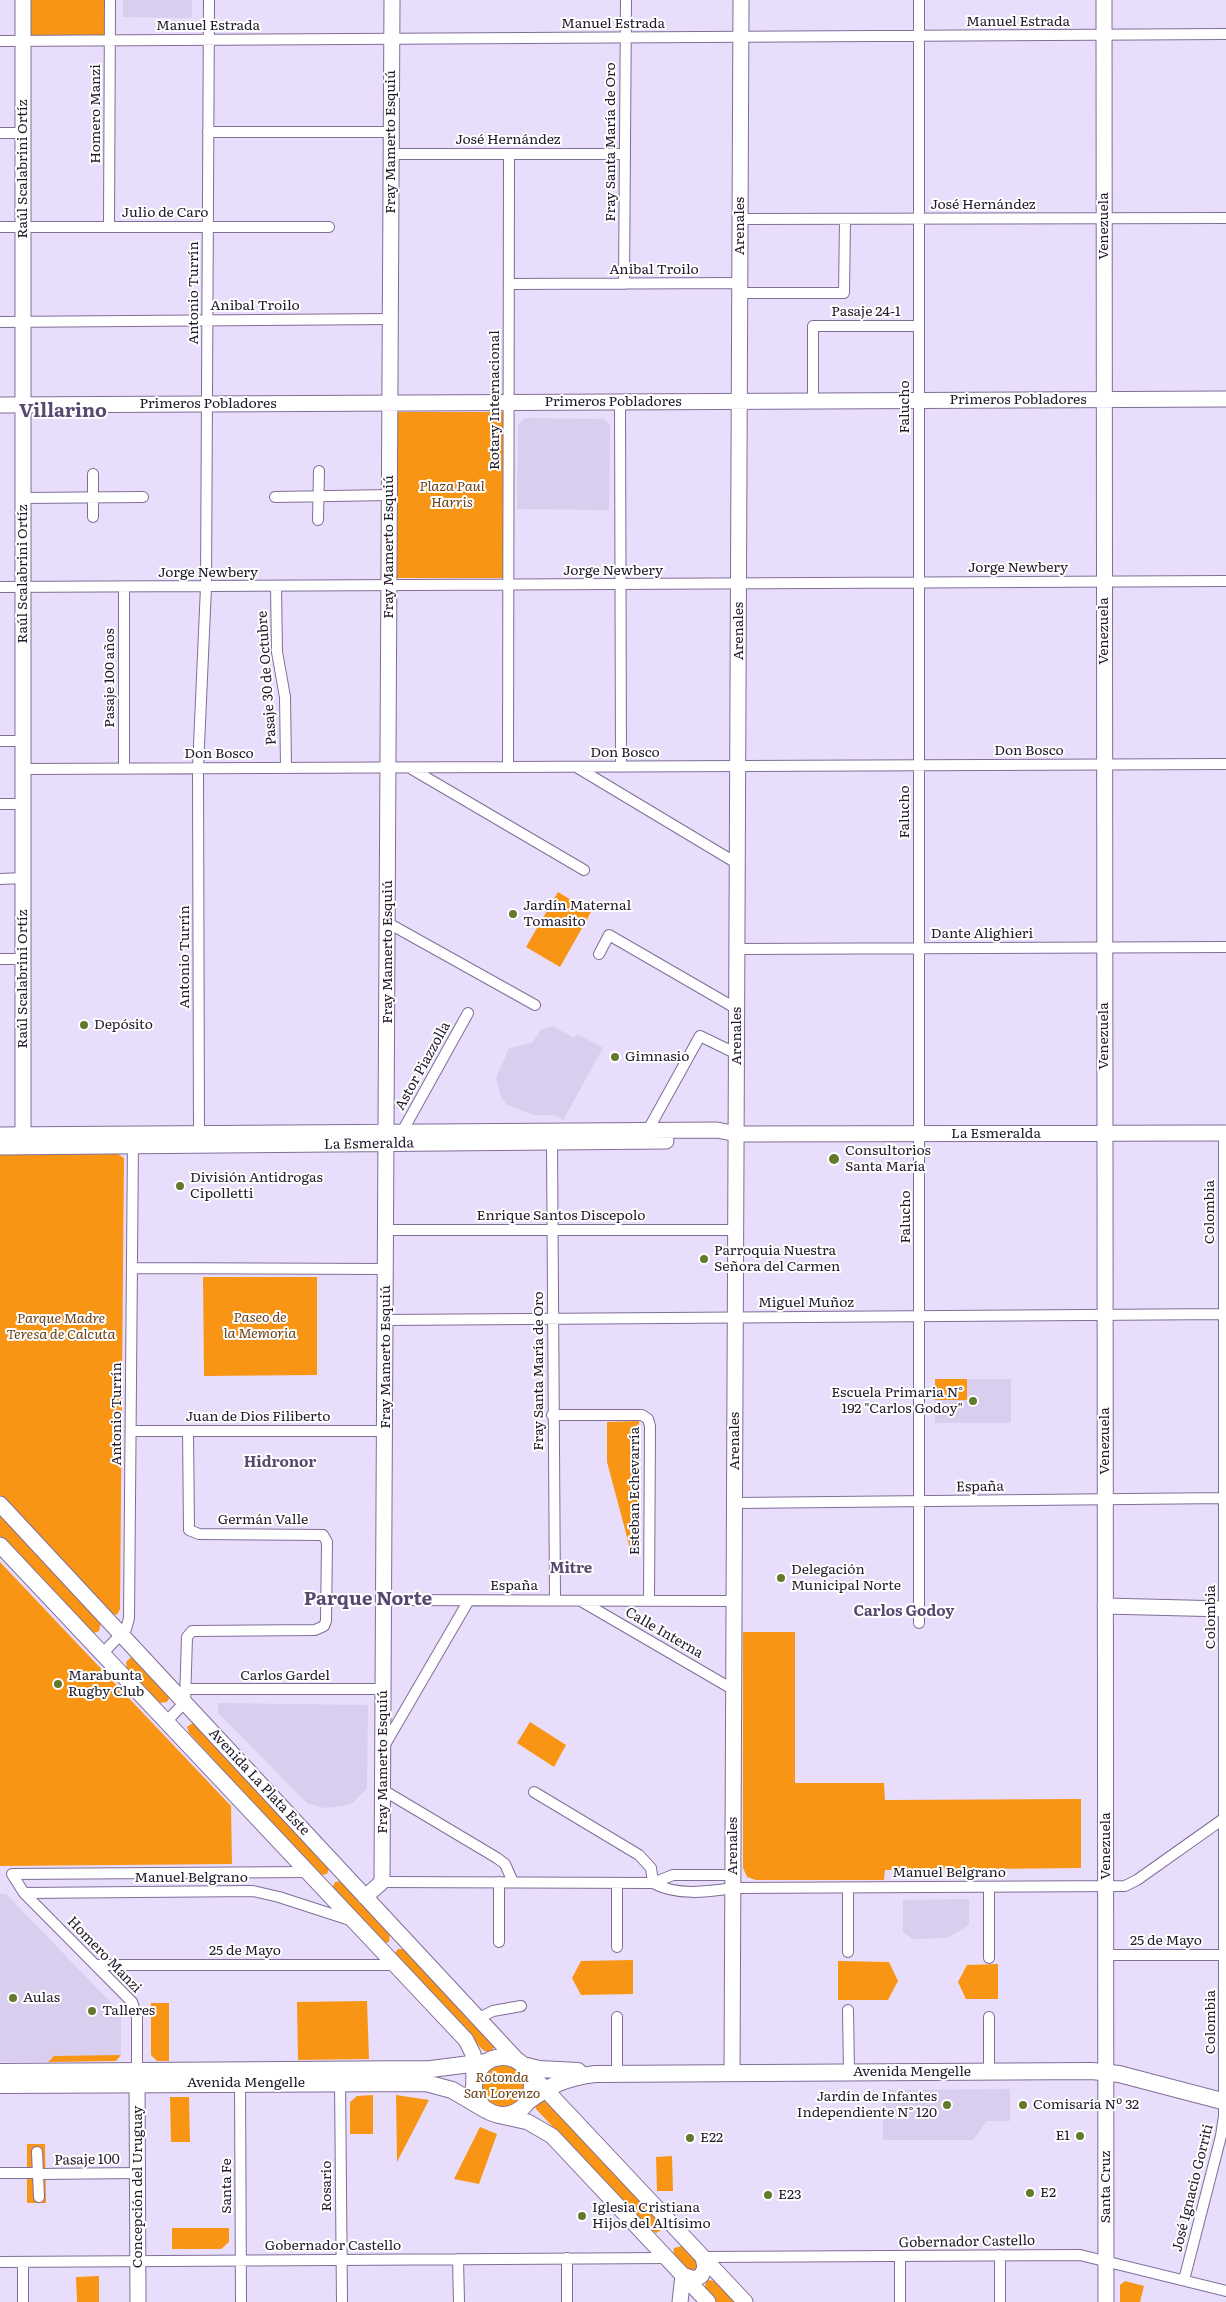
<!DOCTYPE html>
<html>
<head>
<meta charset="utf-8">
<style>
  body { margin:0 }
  canvas { display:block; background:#e8ddfa }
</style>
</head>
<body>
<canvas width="1226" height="2302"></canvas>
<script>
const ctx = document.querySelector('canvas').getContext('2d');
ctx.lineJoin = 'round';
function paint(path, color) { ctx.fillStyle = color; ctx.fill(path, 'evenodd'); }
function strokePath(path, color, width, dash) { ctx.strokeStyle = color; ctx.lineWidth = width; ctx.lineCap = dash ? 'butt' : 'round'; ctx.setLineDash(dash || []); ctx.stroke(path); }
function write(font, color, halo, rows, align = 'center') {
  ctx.font = font + ' Literata,serif'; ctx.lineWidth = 4; ctx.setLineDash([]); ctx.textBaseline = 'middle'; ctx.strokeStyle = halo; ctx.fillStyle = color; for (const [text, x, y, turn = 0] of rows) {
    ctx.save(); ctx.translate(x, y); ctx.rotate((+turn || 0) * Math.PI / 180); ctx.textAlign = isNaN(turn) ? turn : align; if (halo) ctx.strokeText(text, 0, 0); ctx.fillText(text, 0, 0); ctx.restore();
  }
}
const built = new Path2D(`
  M123 0H192V18L123 17Z
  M525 418 604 419 610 425 609 510 517 509 518 424Z
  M552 1026 574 1038 577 1034 603 1048 563 1120 554 1115H533L506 1104 501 1097 496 1078 509 1048 532 1043 541 1030Z
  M935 1379H1011V1423H935Z
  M218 1703 368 1705 367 1788 353 1803 343 1806 324 1808 307 1803 218 1713Z
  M0 1894H6L121 2013V2055L116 2061 0 2062Z
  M969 1899V1925L947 1938 913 1939 903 1932V1900Z
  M1010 2089V2121H987L973 2140H883V2090Z`);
const green = new Path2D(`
  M23 0H110V40L23 41Z
  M397 412H506L507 578H397Z
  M558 892 591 912 560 967 526 947Z
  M0 1155 118 1154 124 1158 120 1609 117 1615 111 1613 0 1495Z
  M203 1277H317V1375L204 1376Z
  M935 1379H967V1400H935Z
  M639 1421 640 1552H631L607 1462V1422Z
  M0 1514 101 1622 99 1631 94 1633 88 1630 0 1536Z
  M0 1562 231 1806 232 1864 0 1866Z
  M743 1632H795V1783H884L885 1800 1081 1799V1868L885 1870 884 1880H756L747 1877 743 1868Z
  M131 1657H134L170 1696 167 1702 158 1703 127 1670 126 1662Z
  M194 1722 329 1868 327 1874 321 1875 317 1873 189 1733 187 1727Z
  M530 1722 566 1745 554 1767 517 1743Z
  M342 1881 390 1933 389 1942 385 1943 332 1888 335 1882Z
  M398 1949H405L495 2046 492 2050 487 2052 483 2050 397 1960 395 1953Z
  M633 1960V1994L581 1995 572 1978 581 1961Z
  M838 1961 889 1962 898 1981 888 2000H838Z
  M998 1964V1999H966L958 1982 967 1965Z
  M367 2001 369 2059 298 2060 297 2002Z
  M151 2003H169V2061H157L151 2055Z
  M121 2055 116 2061 48 2062 54 2056Z
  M478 2086a24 24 0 1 1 48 0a24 24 0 1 1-48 0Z
  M373 2095V2134H350V2102L357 2096Z
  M396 2095 429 2100 397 2162Z
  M170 2097H189L190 2142H171Z
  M544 2099 661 2223 660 2231 656 2233 650 2230 536 2109 535 2105Z
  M480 2127 497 2134 479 2184 454 2179Z
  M27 2144H45L46 2203H27Z
  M672 2156 673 2191H657L656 2157Z
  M172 2228H229V2242L221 2249H172Z
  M682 2246 698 2264 694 2271 690 2272 673 2255 674 2248Z
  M99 2276V2302H77L76 2277Z
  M707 2280 716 2281 735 2302H716L704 2289Z
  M1125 2281 1144 2286 1140 2302H1120V2285Z`);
const street = new Path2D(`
  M919 0V1623
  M0 41 1226 34
  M208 132H391
  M0 133H23
  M391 154H625
  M740 219 1226 218
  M0 227H329
  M109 227 110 0
  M509 284 740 283
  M624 284 626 0
  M740 293H844L845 219
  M0 322 390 319
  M813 401V326H919
  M620 402 621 767
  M93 474V517
  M275 497 390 495
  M23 498 143 497
  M318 520 319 471
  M0 587 1226 581
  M124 587V768
  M276 587 277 652 285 697 286 767
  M0 741H23
  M508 767 509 154
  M410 768 584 870
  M578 768 738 864
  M23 769 1226 764
  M0 804H23
  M0 879 23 878
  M388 923 535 1005
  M738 949 1226 947
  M599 954 609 935 737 1009
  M0 959H23
  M648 1130 700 1036 737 1054
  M402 1132 468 1013
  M199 1139 198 768 206 587 209 0
  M552 1142 555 1600
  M386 1230H736
  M132 1268 386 1269
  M386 1320 1226 1314
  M552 1415H642L648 1419 650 1426 649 1601
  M131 1431H385
  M735 1503 1226 1498
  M384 1600 735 1601
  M581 1601 734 1690
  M102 1654 126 1629 129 1618 133 1140
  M187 1689H383
  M166 1722 185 1702 187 1637 192 1631 315 1630 324 1626 326 1621 327 1542 323 1535 199 1534 189 1530 188 1431
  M383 1748 469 1600
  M383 1790 497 1858 505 1864 513 1882
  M534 1792 639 1855 651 1868 653 1883
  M382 1882 653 1883 673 1875H733
  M499 1882V1942
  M617 1883V1947
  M653 1883C676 1896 707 1892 733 1888L1125 1886 1137 1880 1226 1817
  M989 1887V1958
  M24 1893 253 1891 279 1897 353 1921
  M848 1952V1888
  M1107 1955H1226
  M96 1965H395
  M848 2010 849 2072
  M479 2018 493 2011 521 2006
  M137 2071V2017L132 2002 24 1893 12 1874 308 1872
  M989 2071V2017
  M617 2074V2017
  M340 2078 342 2302
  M240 2079 241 2302
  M37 2152 39 2197
  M0 2173H38
  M38 2174 138 2173
  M1000 2255V2302
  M900 2256V2302
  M703 2257 1080 2255 1226 2291
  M567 2258V2302
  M458 2259 459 2302
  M0 2262 667 2258
  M23 2262V2302
  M1184 2280 1221 2136 1224 2116V1133`);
const secondary = new Path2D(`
  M23 0V1147
  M1104 0 1106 2302
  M0 405 1226 399
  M0 1135 717 1130 737 1134 1226 1133
  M0 1147 666 1141
  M0 1504 517 2060
  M0 1545 466 2040 473 2054 474 2079
  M1105 1606 1226 1609
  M365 1897 382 1882 392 0
  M528 2071 745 2302
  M732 2073 741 0
  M137 2074 138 2302
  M497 2115 528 2122 552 2136 708 2302
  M683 2275 694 2279 701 2276 705 2268 703 2257
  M680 2302 683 2275`);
const primary = new Path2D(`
  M474 2086a29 29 0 1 1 58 0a29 29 0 1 1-58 0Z
  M523 2065 539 2069 578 2071
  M0 2072 431 2069 486 2062
  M0 2085 426 2083 452 2090 486 2110
  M526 2103C548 2086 567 2077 595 2074L1092 2071 1119 2074 1226 2102`);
const markers = [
  [513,914,5,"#63792b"],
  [84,1025,5,"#63792b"],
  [615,1057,5,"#63792b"],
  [834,1159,6,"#63792b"],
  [180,1186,5,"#63792b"],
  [704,1259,5,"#63792b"],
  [973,1401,5,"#63792b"],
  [781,1578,5,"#63792b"],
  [58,1684,5,"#63792b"],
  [13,1998,5,"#63792b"],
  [92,2011,5,"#63792b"],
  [947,2105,5,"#63792b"],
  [1023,2105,5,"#63792b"],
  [1080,2136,5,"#63792b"],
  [690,2138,5,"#63792b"],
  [1030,2193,5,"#63792b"],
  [768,2195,5,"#63792b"],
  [582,2216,5,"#63792b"]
];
const streetNames = [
  ["Manuel Estrada",1018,22],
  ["Manuel Estrada",613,24],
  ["Manuel Estrada",208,26],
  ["Homero Manzi",96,114,-90],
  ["José Hernández",508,140],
  ["Fray Mamerto Esquiú",391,142,-90],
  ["Fray Santa María de Oro",611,142,-90],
  ["Raúl Scalabrini Ortíz",23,169,-90],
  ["José Hernández",983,205],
  ["Julio de Caro",165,213],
  ["Arenales",740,226,-90],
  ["Venezuela",1104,226,-90],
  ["Anibal Troilo",654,270],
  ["Antonio Turrín",194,293,-90],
  ["Anibal Troilo",255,306],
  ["Pasaje 24-1",866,312],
  ["Rotary Internacional",495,400,-90],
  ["Primeros Pobladores",1018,400],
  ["Primeros Pobladores",613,402],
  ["Primeros Pobladores",208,404],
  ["Falucho",905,407,-90],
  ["Fray Mamerto Esquiú",389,547,-90],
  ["Jorge Newbery",1018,568],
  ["Jorge Newbery",613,571],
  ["Jorge Newbery",208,573],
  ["Raúl Scalabrini Ortíz",23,574,-90],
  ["Arenales",739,631,-90],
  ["Venezuela",1104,631,-90],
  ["Pasaje 100 años",110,678,-90],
  ["Pasaje 30 de Octubre",267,678,-94],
  ["Don Bosco",1029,751],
  ["Don Bosco",625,753],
  ["Don Bosco",219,754],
  ["Falucho",905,812,-90],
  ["Dante Alighieri",982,934],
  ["Fray Mamerto Esquiú",388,952,-90],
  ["Antonio Turrín",185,957,-90],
  ["Raúl Scalabrini Ortíz",23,979,-90],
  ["Arenales",737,1036,-90],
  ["Venezuela",1104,1036,-90],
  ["Astor Piazzolla",423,1066,-61],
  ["La Esmeralda",996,1134],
  ["La Esmeralda",369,1144,-1],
  ["Colombia",1210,1212,-90],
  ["Enrique Santos Discepolo",561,1216],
  ["Falucho",906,1217,-90],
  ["Miguel Muñoz",806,1303],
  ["Fray Mamerto Esquiú",386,1357,-90],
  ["Fray Santa María de Oro",539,1371,-90],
  ["Antonio Turrín",117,1414,-90],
  ["Juan de Dios Filiberto",258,1417],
  ["Arenales",735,1441,-90],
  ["Venezuela",1105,1441,-90],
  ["España",980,1487,-1],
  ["Esteban Echevarría",635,1491,-90],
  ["Germán Valle",263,1520],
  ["España",514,1586],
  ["Colombia",1211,1617,-90],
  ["Calle Interna",664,1633,30],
  ["Carlos Gardel",285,1676],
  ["Fray Mamerto Esquiú",383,1762,-90],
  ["Avenida La Plata Este",259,1782,47],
  ["Arenales",733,1846,-90],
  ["Venezuela",1106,1846,-90],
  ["Manuel Belgrano",949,1873],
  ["Manuel Belgrano",191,1878],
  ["25 de Mayo",1166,1941],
  ["25 de Mayo",245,1951],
  ["Homero Manzi",104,1955,46],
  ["Colombia",1211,2022,-90],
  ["Avenida Mengelle",912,2072],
  ["Avenida Mengelle",246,2083],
  ["Pasaje 100",87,2160,-1],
  ["Santa Fe",227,2186,-90],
  ["Rosario",327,2186,-90],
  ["Concepción del Uruguay",138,2187,-90],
  ["Santa Cruz",1106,2187,-90],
  ["José Ignacio Gorriti",1193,2188,-76],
  ["Gobernador Castello",967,2242,-1],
  ["Gobernador Castello",333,2246]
];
const parkNames = [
  ["Plaza Paul",452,487],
  ["Harris",452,503],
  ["Paseo de",260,1318],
  ["la Memoria",260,1334],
  ["Parque Madre",61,1319],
  ["Teresa de Calcuta",61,1335],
  ["Rotonda",502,2078],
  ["San Lorenzo",502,2094]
];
const poiNames = [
  ["Jardín Maternal",523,906],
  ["Tomasito",523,922],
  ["Depósito",94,1025],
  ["Gimnasio",625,1057],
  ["Consultorios",845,1151],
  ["Santa María",845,1167],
  ["División Antidrogas",190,1178],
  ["Cipolletti",190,1194],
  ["Parroquia Nuestra",714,1251],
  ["Señora del Carmen",714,1267],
  ["Escuela Primaria N°",963,1393,"right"],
  ["192 \"Carlos Godoy\"",963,1409,"right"],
  ["Delegación",791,1570],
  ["Municipal Norte",791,1586],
  ["Marabunta",68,1676],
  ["Rugby Club",68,1692],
  ["Aulas",23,1998],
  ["Talleres",102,2011],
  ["Jardín de Infantes",937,2097,"right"],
  ["Independiente N° 120",937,2113,"right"],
  ["Comisaría Nº 32",1033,2105],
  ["E1",1070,2136,"right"],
  ["E22",700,2138],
  ["E2",1040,2193],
  ["E23",778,2195],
  ["Iglesia Cristiana",592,2208],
  ["Hijos del Altísimo",592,2224]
];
const neighbourhoodNames = [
  ["Hidronor",280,1463],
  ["Mitre",571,1569],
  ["Carlos Godoy",904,1612]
];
const districtNames = [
  ["Villarino",63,411],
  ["Parque Norte",368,1599]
];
paint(built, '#daceef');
paint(green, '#f99515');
strokePath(street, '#806e99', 12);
strokePath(secondary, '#806e99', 17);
strokePath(primary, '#806e99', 18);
strokePath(street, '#fff', 10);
strokePath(secondary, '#fff', 15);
strokePath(primary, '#fff', 16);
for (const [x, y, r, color] of markers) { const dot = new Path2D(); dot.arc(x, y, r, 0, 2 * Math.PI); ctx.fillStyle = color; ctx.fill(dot); strokePath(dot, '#fff', 2); }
write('14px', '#211a2b', '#fff', streetNames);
write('italic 14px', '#6b4217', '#fff', parkNames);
write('14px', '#211a2b', '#fff', poiNames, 'left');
write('bold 15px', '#594870', '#fff', neighbourhoodNames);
write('bold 19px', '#594870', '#fff', districtNames);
</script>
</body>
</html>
